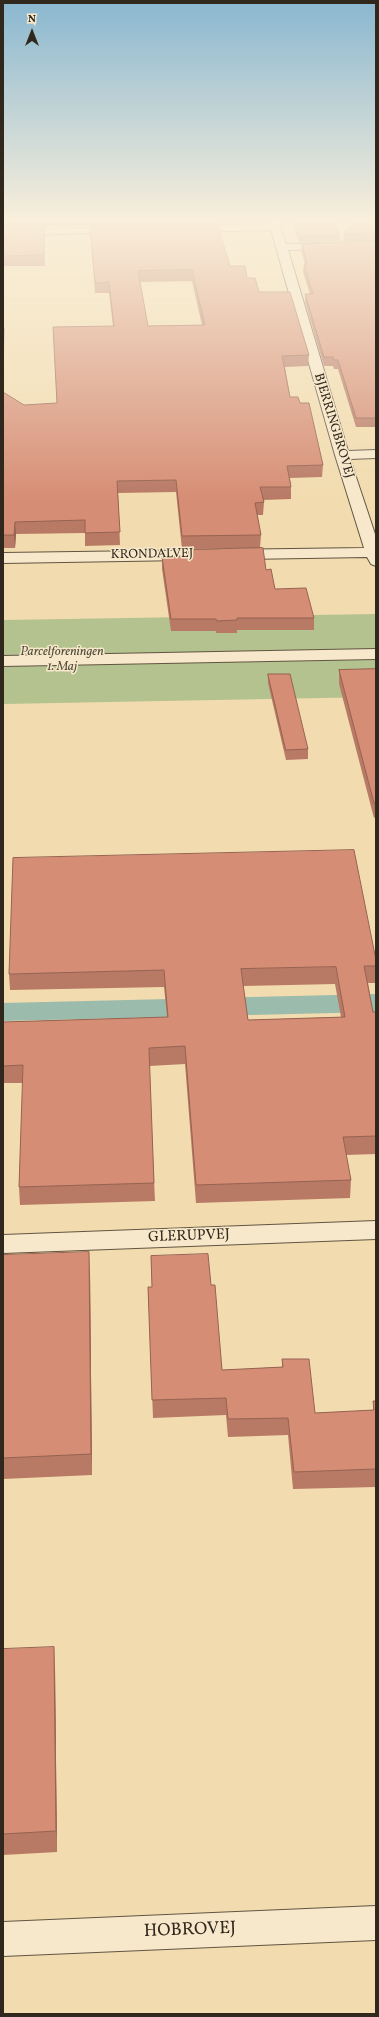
<!DOCTYPE html>
<html>
<head>
<meta charset="utf-8">
<style>
  body { margin:0 }
  #map { position:relative; width:379px; height:2017px; overflow:hidden; background:#f2dcaf; font-family:Vollkorn,serif }
  canvas { display:block }
  .frame { position:absolute; inset:0; border:4px solid #31281d; pointer-events:none }
  .north { position:absolute; left:12px; top:12px; width:40px; height:40px; -webkit-text-stroke:3px #f7e8cb; paint-order:stroke; rotate:0deg; font-size:11px; font-weight:700; line-height:16px; text-align:center; color:#31281d }
  .north::after { content:''; display:block; margin:auto; width:14px; height:18px; background:#31281d; clip-path:polygon(50% 0,100% 100%,50% 72%,0 100%) }
</style>
</head>
<body>
<div id="map">
<canvas width="379" height="2017"></canvas>
<div class="frame"></div>
<div class="north">N</div>
</div>
<script>
const ctx = document.querySelector('canvas').getContext('2d');
ctx.lineJoin = 'round';
function paint(path, color) { ctx.fillStyle = color; ctx.fill(path, 'evenodd'); }
function strokePath(path, color, width, dash) { ctx.strokeStyle = color; ctx.lineWidth = width; ctx.lineCap = dash ? 'butt' : 'round'; ctx.setLineDash(dash || []); ctx.stroke(path); }
function write(font, color, halo, rows, align = 'center') {
  ctx.font = font + ' Vollkorn,serif'; ctx.lineWidth = 3; ctx.setLineDash([]); ctx.textBaseline = 'middle'; ctx.strokeStyle = halo; ctx.fillStyle = color; for (const [text, x, y, turn = 0] of rows) {
    ctx.save(); ctx.translate(x, y); ctx.rotate((+turn || 0) * Math.PI / 180); ctx.textAlign = isNaN(turn) ? turn : align; if (halo) ctx.strokeText(text, 0, 0); ctx.fillText(text, 0, 0); ctx.restore();
  }
}
const green = new Path2D(`
  M376 614V697L3 704V620Z`);
const canal = new Path2D(`
  M376 994V1012L3 1021V1003Z`);
const minor = new Path2D(`
  M268 218H278L286 244 376 242V248L288 250 348 451 376 450V458L350 459 376 537V566L371 564 367 557 3 563V553L364 548 335 455 271 230 189 232 184 229 189 226 270 224Z
  M121 227 125 228 126 230 125 232 3 236V230Z
  M376 649V659L3 666V656Z
  M376 1221V1239L3 1253V1235Z
  M376 1906V1940L3 1956V1922Z`);
const wall = new Path2D(`
  M3 218H214V223L230 266 247 278 259 292 309 355 308 366 285 367 290 397 300 403 323 465 322 477 290 478 291 487V499L263 500 264 502 263 515H257L261 535 260 548 182 549 176 492 118 493 120 545 85 546V533L16 534 15 548H3V328L4 339 3 392 24 405 57 404 113 326 109 293H95L90 226 135 225 44 226 45 266H3ZM192 281 202 325 148 326 140 282Z
  M290 218H333L340 235V241L299 242Z
  M376 218V241H343L344 234Z
  M376 241V427H356L338 369H334L333 366H324L305 302V294H310L303 272 304 264H305L301 251 302 244Z
  M184 550 266 570 275 589 314 618V630H237V633H216V631H171L162 569V557L184 556Z
  M376 669V817L374 818 339 684V670Z
  M268 674 308 749V759L286 760 268 683Z
  M376 960V983H368L373 1012H376V1154L346 1155 351 1180 350 1198 196 1203 185 1064 149 1066 155 1201 20 1205 19 1187 23 1083H3V1022L167 1017 164 987 10 990 9 974ZM335 984 341 1017 248 1020 243 986Z
  M3 1255 90 1272 92 1475 3 1479Z
  M151 1256 211 1285 222 1370 282 1367V1359L315 1413 373 1410V1401H376V1487L293 1489 288 1435 228 1437 226 1415 153 1418 148 1287H152Z
  M3 1649 55 1668 57 1852 3 1855Z`);
const shadedWall = new Path2D(`
  M4 328V339L3 403V370Z
  M15 522 16 534 15 548 14 535Z
  M89 1252 90 1272 92 1475 91 1454Z
  M54 1647 55 1668 57 1852 56 1831Z`);
const building = new Path2D(`
  M3 218H43L3 219Z
  M293 218H333L340 235 299 236Z
  M356 218H376V233L344 234Z
  M217 223 230 266H245L247 278H255L259 292H290L309 355 282 356 290 397H298L300 403H309L323 465 287 466 291 487H260L264 502 255 503 261 535 182 536 176 480 117 481 120 532 85 533V520L15 522 14 535H3V392L24 405 57 403 53 327 114 326 109 282 95 283 90 226ZM192 270 205 325 148 326 138 271Z
  M44 227V255L3 256V228Z
  M376 241V418H356L338 360H334L333 357H324L305 294H313L304 264H307L302 244Z
  M3 328H4L3 370Z
  M263 548 266 570 271 569 275 589 306 588 314 618H237V620L217 621 216 619H171L162 557 184 556V550Z
  M376 669V803H374L339 670Z
  M268 674H290L308 749 286 750Z
  M354 850 376 960V966H364L373 1012H376V1136L343 1137 351 1180 196 1185 185 1046 149 1048 154 1183 19 1187 23 1065 3 1066V1022L168 1017 164 970 9 974 13 858ZM336 967 345 1017 248 1020 241 969Z
  M89 1252 91 1454 3 1458V1255Z
  M208 1254 211 1285H215L222 1370 283 1367 282 1359H309L315 1413 374 1410 373 1401H376V1469L294 1472 288 1418 228 1419 226 1398 152 1400 148 1287H152L151 1256Z
  M54 1647 56 1831 3 1834V1649Z`);
const farStreetnames = [
  ["BJERRINGBROVEJ",333,426,73],
  ["KRONDALVEJ",152,555,-1]
];
const farParknames = [
  ["Parcelforeningen",62,653],
  ["1. Maj",62,668]
];
const streetNames = [
  ["GLERUPVEJ",189,1237,-2]
];
const nearStreetnames = [
  ["HOBROVEJ",190,1931,-2]
];
paint(green, '#b4c28f');
paint(canal, '#9bbcac');
strokePath(minor, '#615542', 2);
paint(minor, '#f7e8cb');
paint(wall, '#b87965');
paint(shadedWall, '#966352');
paint(building, '#d68d75');
strokePath(building, '#966352', 1);
const sky = ctx.createLinearGradient(0, 0, 0, 500);
sky.addColorStop(0, '#89b7d0');
sky.addColorStop(0.44, '#f9efdb');
sky.addColorStop(1, '#f9efdb00');
ctx.fillStyle = sky;
ctx.fillRect(0, 0, 379, 500);
write('13px', '#31281d', '#f7e8cb', farStreetnames);
write('italic 13px', '#524e3a', '#f7e8cb', farParknames);
write('15px', '#31281d', '#f7e8cb', streetNames);
write('18px', '#31281d', '#f7e8cb', nearStreetnames);
</script>
</body>
</html>
